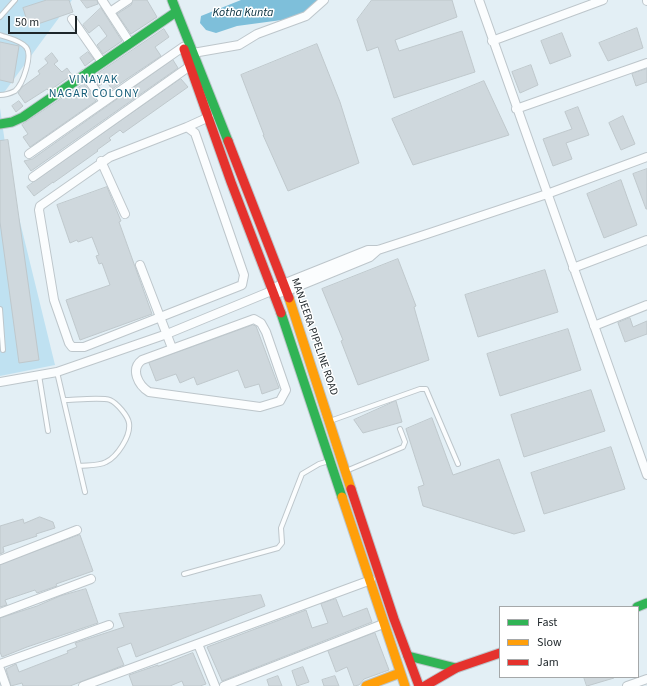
<!DOCTYPE html>
<html>
<head>
<meta charset="utf-8">
<style>
  body { margin:0 }
  #map { position:relative; width:647px; height:686px; overflow:hidden; background:#e3eff5; font-family:"Source Sans 3",sans-serif }
  canvas { display:block }
  .legend { position:absolute; left:499px; top:606px; width:140px; height:72px; box-sizing:border-box; background:#fff; border:1px solid #a5a8a9; margin:0; padding:5px 7px; list-style:none; font-size:12px; color:#1d2529 }
  .legend li { display:flex; align-items:center; gap:8px; height:20px }
  .legend b { width:20px; border:1px solid #a5a8a9 }
  .scale { position:absolute; left:8px; top:16px; width:69px; height:18px; box-sizing:border-box; border:2px solid #1d2529; border-top:0; padding-left:5px; font-size:12px; line-height:14px; white-space:nowrap; color:#1d2529; -webkit-text-stroke:3px #fff; paint-order:stroke }
</style>
</head>
<body>
<div id="map">
<canvas width="647" height="686"></canvas>
<ul class="legend">
<li><b style="height:5px;background:#30b455"></b>Fast</li>
<li><b style="height:5px;background:#ff9f0a"></b>Slow</li>
<li><b style="height:5px;background:#e5322d"></b>Jam</li>
</ul>
<div class="scale">50 m</div>
</div>
<script>
const ctx = document.querySelector('canvas').getContext('2d');
ctx.lineJoin = 'round';
function paint(path, color) { ctx.fillStyle = color; ctx.fill(path, 'evenodd'); }
function strokePath(path, color, width, dash) { ctx.strokeStyle = color; ctx.lineWidth = width; ctx.lineCap = dash ? 'butt' : 'round'; ctx.setLineDash(dash || []); ctx.stroke(path); }
function write(font, color, halo, rows, align = 'center') {
  ctx.font = font + ' "Source Sans 3",sans-serif'; ctx.lineWidth = 3; ctx.setLineDash([]); ctx.textBaseline = 'middle'; ctx.strokeStyle = halo; ctx.fillStyle = color; for (const [text, x, y, turn = 0] of rows) {
    ctx.save(); ctx.translate(x, y); ctx.rotate((+turn || 0) * Math.PI / 180); ctx.textAlign = isNaN(turn) ? turn : align; if (halo) ctx.strokeText(text, 0, 0); ctx.fillText(text, 0, 0); ctx.restore();
  }
}
const green = new Path2D(`
  M0 0H72L0 98Z
  M0 108 11 185 55 365 0 376Z`);
const water = new Path2D(`
  M241 0H323L308 11 289 19 237 26 216 33 206 30 200 23 201 16Z`);
const building = new Path2D(`
  M47 0H69L73 12 29 27 23 8Z
  M81 0H97L98 4 87 8Z
  M133 0H147L157 17 131 34 117 14 131 5Z
  M372 0H452L457 17 395 40 399 51 462 31 475 72 394 98 378 47 367 51 357 20Z
  M101 8 122 41 103 54 97 45 107 36 99 25 89 33 83 25Z
  M637 28 643 48 608 61 599 43Z
  M164 29 169 37 155 47 161 56 112 89 106 81 99 86 93 77Z
  M562 33 571 56 550 64 541 41Z
  M0 42 19 46 13 83 0 80Z
  M317 44 340 102 359 163 288 191 263 135H264L241 75Z
  M88 52 94 59 85 66 80 58Z
  M52 53 58 61 54 64 62 72 67 68 72 75 49 91 47 89 25 103 18 93 22 87 40 74 38 71 48 63 45 59Z
  M173 60 178 68 31 171 24 161 32 159Z
  M531 65 538 85 520 93 512 72Z
  M647 69V82L636 86 632 74Z
  M181 79 188 87 123 133 120 130 109 138 111 140 97 150 98 151 53 183V182L34 196 27 187Z
  M484 81 509 135 413 165 392 119Z
  M84 84 96 101 30 147 23 137 28 134 22 125Z
  M19 101 23 106 16 112 12 106Z
  M578 107 589 135 566 143 572 159 553 166 543 139 572 129 565 112Z
  M623 116 635 144 621 150 609 123Z
  M8 140 39 360 19 363 0 222V141Z
  M647 169V209H646L633 174Z
  M621 180 637 225 604 238 587 194Z
  M107 187 121 221 119 222 152 314 80 340 66 300 110 285 102 263 99 264 96 256 99 255 92 237 78 242 77 240 70 243 57 205Z
  M398 259 416 306 414 307 429 360 358 385 341 341 343 340 322 289Z
  M545 270 558 312 478 337 465 295Z
  M630 318 633 327 647 321V334L625 342 618 323Z
  M253 325 256 326 279 388 262 394 259 384 245 388 238 370 197 385 194 377 180 383 176 374 156 381 149 363Z
  M568 329 581 370 500 396 487 354Z
  M591 390 605 431 524 457 511 415Z
  M396 401 402 422 363 433 354 420Z
  M432 418 453 475 499 459 525 531 514 534 423 506 418 487 424 485 406 429Z
  M611 447 625 489 544 514 531 473Z
  M40 517 53 522 55 528 36 534 37 536 3 547 4 552 0 554V526L23 519 24 523Z
  M80 535 93 571 56 584 57 586 37 593 35 590 5 600 7 605 0 607V565Z
  M86 589 98 623 27 647 2 657 0 652V618L37 606 60 596Z
  M261 595 265 606 136 657 131 643 117 648 124 665 70 686H23L22 683 11 686 6 669 16 664 19 672 68 653 67 651 77 647 75 643 124 627 119 614Z
  M336 599 343 617 367 608 372 622 222 681 207 647 306 610 312 628 328 623 321 604Z
  M375 633 389 670 364 679 359 685 354 686 347 667 336 672 328 651Z
  M193 653 206 684 200 686H184L182 681 170 686H133L129 675 158 665V666Z
  M303 667 309 682 297 686 292 671Z
  M278 676 282 686H269L267 680Z
  M335 676 339 686H324L322 680Z
  M584 677H613L614 678 587 686Z`);
const lane = new Path2D(`
  M0 17 15 0
  M0 35C8 38 20 40 26 47 33 55 23 84 15 91 11 93 5 95 0 95
  M0 309 3 350
  M57 372 85 492
  M39 375 48 431
  M64 400C74 400 102 397 110 400 117 403 128 416 129 423 131 436 117 457 106 462 99 466 87 465 79 466
  M330 421 420 389H426L458 464
  M346 471 403 447 405 442 400 429
  M184 574 278 548 282 543 281 528 302 474 319 464 329 461`);
const street = new Path2D(`
  M102 0 130 43
  M479 0 647 475
  M647 0V1
  M110 12 128 0
  M72 19 102 62
  M492 41 603 0
  M193 53 239 45 257 34 306 16 324 0
  M84 74 104 102
  M516 109 647 63
  M187 127 195 133 244 275 242 285 84 347H72L69 343 54 300 39 210 40 206 110 157Z
  M187 127 209 117
  M29 154 183 47
  M101 161 125 214
  M33 177 190 66
  M140 265 172 348
  M573 268 647 240
  M270 292 275 294 287 291 370 257 378 250
  M254 319 261 323 266 332 286 390 280 401 260 407 149 392C138 385 130 369 142 360Z
  M594 326 647 305
  M0 382 57 372 167 334 269 292 273 288 368 250H378L427 234 547 194 647 157
  M0 560 77 530
  M0 613 91 579
  M198 644 215 686
  M0 664 109 625
  M0 669 6 686
  M83 686 371 580
  M224 686 383 624
  M627 686 647 679`);
const fast = new Path2D(`
  M172 0 228 141
  M0 124 12 122 23 117 176 12
  M281 313 342 497
  M637 607 647 603
  M408 656 456 668`);
const slow = new Path2D(`
  M289 298 351 489
  M342 497 405 686
  M366 686 400 673`);
const jam = new Path2D(`
  M184 49 231 182 281 313
  M228 141 289 298
  M351 489 394 619 419 686
  M425 686 456 668 500 653`);
const streetNames = [
  ["MANJEERA PIPELINE ROAD",314,337,71]
];
const waterNames = [
  ["Kotha Kunta",243,13]
];
const neighbourhoodNames = [
  ["VINAYAK",94,80],
  ["NAGAR COLONY",94,94]
];
paint(green, '#bfe1f1');
paint(water, '#7ebfda');
paint(building, '#cfd8dd');
strokePath(building, '#bfc8cc', 1);
strokePath(lane, '#bdc6cb', 6);
strokePath(street, '#bdc6cb', 10);
strokePath(fast, '#bdc6cb', 11);
strokePath(slow, '#bdc6cb', 11);
strokePath(jam, '#bdc6cb', 11);
strokePath(lane, '#fbfdfe', 4);
strokePath(street, '#fbfdfe', 8);
strokePath(fast, '#30b455', 9);
strokePath(slow, '#ff9f0a', 9);
strokePath(jam, '#e5322d', 9);
write('11px', '#1d2529', '#fff', streetNames);
write('italic 12px', '#042e3d', '#fff', waterNames);
ctx.letterSpacing = '1px';
write('12px', '#165e79', '#fff', neighbourhoodNames);
ctx.letterSpacing = '0px';
</script>
</body>
</html>
